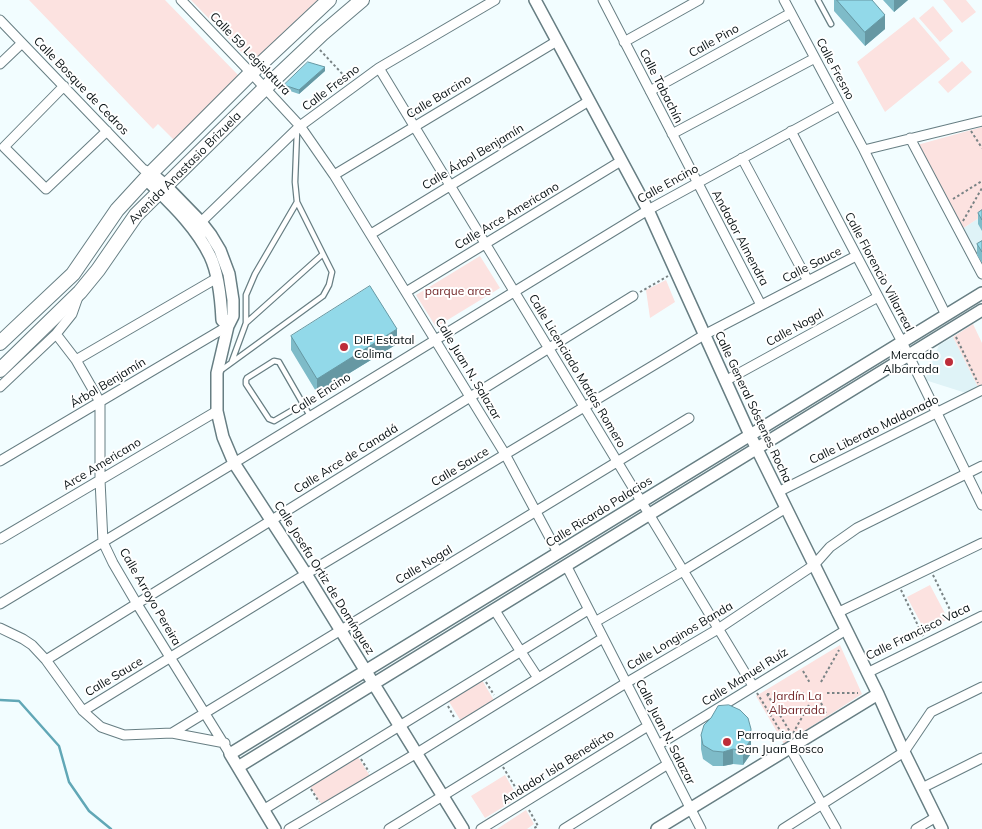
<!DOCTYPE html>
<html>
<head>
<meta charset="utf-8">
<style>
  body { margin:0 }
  canvas { display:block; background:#f2fdff }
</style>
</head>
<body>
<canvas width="982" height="829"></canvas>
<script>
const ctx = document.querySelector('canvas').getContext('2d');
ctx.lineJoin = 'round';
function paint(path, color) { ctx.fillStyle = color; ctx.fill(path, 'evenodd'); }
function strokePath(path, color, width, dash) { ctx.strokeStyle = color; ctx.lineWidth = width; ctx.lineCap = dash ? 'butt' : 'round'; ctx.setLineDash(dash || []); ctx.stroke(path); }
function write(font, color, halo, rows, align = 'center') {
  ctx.font = font + ' Mulish,sans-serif'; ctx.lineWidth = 4; ctx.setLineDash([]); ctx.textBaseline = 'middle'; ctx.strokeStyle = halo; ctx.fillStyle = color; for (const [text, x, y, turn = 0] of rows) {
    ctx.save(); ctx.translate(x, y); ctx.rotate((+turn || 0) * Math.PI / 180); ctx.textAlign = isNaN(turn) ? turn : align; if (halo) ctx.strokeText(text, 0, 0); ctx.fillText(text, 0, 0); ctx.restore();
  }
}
const built = new Path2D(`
  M982 216V267L962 229Z
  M953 337 978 387 966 393 925 380 939 345Z`);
const green = new Path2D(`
  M29 0H165L239 76 176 142 158 124 153 129Z
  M191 0H322L253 64Z
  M943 0H966L976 12 962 23Z
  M933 6 953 31 940 42 919 18Z
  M914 17 950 59 885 112 857 62Z
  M962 61 972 72 948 93 938 82Z
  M982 127V216L962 229 917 145Z
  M480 256 500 288 436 327 416 295Z
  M666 280 675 302 650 318 646 290Z
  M973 324 982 343V385L978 387 953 337Z
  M930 585 948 619 925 631 907 597Z
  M840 645 862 694 784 744 756 696Z
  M482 680 495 702 462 723 448 700Z
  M358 757 370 776 322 805 310 786Z
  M505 775 518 798 485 818 471 796Z
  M526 810 534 824 527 829H497Z`);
const stream = new Path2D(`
  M0 700 19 701 59 746 69 782 89 811 111 829`);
const path = new Path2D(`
  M320 50 349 81
  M971 131 982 148
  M953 199 982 181
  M963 221 982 188
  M640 292 668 276
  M956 337 978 383
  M933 575 955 620
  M901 590 923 636
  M803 671 810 683
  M486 682 494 695
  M821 682 839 650
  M757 693 786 740
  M827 693H858
  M767 694 792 735 810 703
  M767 694 804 693
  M821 703 826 713
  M448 706 455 719
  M361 759 369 772
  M503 767 520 795
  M311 789 319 802
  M529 810 538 826 532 829`);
const lane = new Path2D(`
  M818 0 831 24
  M246 323 323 254
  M232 361 246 323V295L255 274 297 202
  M220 371 323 296 329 285 332 272 297 202 295 182 297 131
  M303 404 274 421 269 419 246 384V380L247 378 274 361 279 362 310 416`);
const street = new Path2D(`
  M181 0 251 73 300 126 334 175 505 454 558 553
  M603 0 761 305
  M784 0 864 150 946 315
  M0 20 143 169 151 173
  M624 42 699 0
  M0 64 22 43
  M379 68 753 686
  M64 86 4 147 46 189 107 131
  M650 91 791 13
  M791 131 902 342 982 505
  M672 134 815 58
  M910 138 982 274
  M864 150 982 121
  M742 158 808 281
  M334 175 557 41
  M201 222 300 126 379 68 495 0
  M371 234 589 101
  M406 292 621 161
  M56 334 76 360 100 402V480L103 542 113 563 137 604 230 754
  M76 360 217 278
  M725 381 878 297
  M0 387 56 334 72 314 78 297
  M0 461 228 326
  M778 492 982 390
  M0 539 217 411
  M566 565 701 829
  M0 604 234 463 648 210 840 105
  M494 609 521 652 538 678
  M837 613 982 543
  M595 622 683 571 786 508
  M0 628 23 639 32 645 46 660 83 711 101 727 124 735 172 733 225 743
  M46 660 633 296
  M867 673 982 616
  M83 711 306 574 704 335 856 256
  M172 733 689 418
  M658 745 846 630
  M790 748 836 829
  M922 788 982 758
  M263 810 588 610
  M289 829 417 753 603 638
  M389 829 626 683 718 629 814 565 830 547 857 528 982 466
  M481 829 648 726
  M564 829 668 764
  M783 829 904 752 931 712 982 687
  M916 829 936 817`);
const secondary = new Path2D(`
  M535 0 648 210 750 435 878 694 904 752 942 829
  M151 173 165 185 201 222 211 235 220 250 229 274 233 300V316L228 326 217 373V411L223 437 234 463 306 574 463 829
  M146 179C169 202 195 225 210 256 219 275 221 299 222 320L228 326
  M238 767 982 310
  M275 829 230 754 982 293
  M657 829 878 694`);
const primary = new Path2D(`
  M0 343 73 274 117 210 151 173 251 73 329 0
  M0 370 80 292 98 270 136 215 265 88 322 34 362 0`);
const wall = new Path2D(`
  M834 0H872L885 29 865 46 834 11Z
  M883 0H908L894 12Z
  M325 71 299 94 284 89V85Z
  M982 210V231L978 224V213Z
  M982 241V263L977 255V244Z
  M291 336 397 344 317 393 291 350Z
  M701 735 751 743 750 755 743 765 733 764 723 766H713L703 759 701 749Z`);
const shadedWall = new Path2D(`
  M894 0H908L894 12Z
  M885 15V29L865 46V32Z
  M325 67V71L299 94V90Z
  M397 329V344L317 393V379Z
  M751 729V743L750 755 743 765V751Z
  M733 749V764L723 766V752Z`);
const building = new Path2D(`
  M837 0H872L885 15 865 32Z
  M308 62 325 67 299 90 284 85Z
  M982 210V220L978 213Z
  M982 241V252L977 244Z
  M370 286 397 329 317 379 291 336Z
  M729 705 740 710 748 718 751 729 750 741 743 751 733 749 723 752 713 751 703 745 701 735 704 725 711 718 718 706Z`);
const markers = [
  [344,347,5,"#bd2d39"],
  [949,362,5,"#bd2d39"],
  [727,742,5,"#bd2d39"]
];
const streetNames = [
  ["Calle Pino",714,41,-29],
  ["Calle 59 Legislatura",250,54,46],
  ["Calle Fresno",835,69,62],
  ["Calle Bosque de Cedros",81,86,46],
  ["Calle Tabachín",661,86,63],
  ["Calle Fresno",331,88,-37],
  ["Calle Barcino",439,97,-31],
  ["Calle Árbol Benjamín",473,157,-31],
  ["Avenida Anastasio Brizuela",185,168,-45],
  ["Calle Encino",668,184,-29],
  ["Calle Arce Americano",507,216,-31],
  ["Andador Almendra",740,238,62],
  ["Calle Sauce",812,265,-27],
  ["Calle Florencio Villarreal",879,272,62],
  ["Calle Nogal",795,328,-29],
  ["Calle Juan N. Salazar",468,369,59],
  ["Calle Licenciado Matías Romero",577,371,59],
  ["Árbol Benjamín",108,383,-31],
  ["Calle Encino",321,394,-32],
  ["Calle General Sóstenes Rocha",753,407,65],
  ["Calle Liberato Maldonado",874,430,-26],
  ["Calle Arce de Canadá",346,459,-32],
  ["Arce Americano",102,464,-31],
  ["Calle Sauce",460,467,-31],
  ["Calle Ricardo Palacios",599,512,-32],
  ["Calle Nogal",424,565,-31],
  ["Calle Josefa Ortiz de Domínguez",324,578,58],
  ["Calle Arroyo Pereira",150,597,60],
  ["Calle Francisco Vaca",918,632,-26],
  ["Calle Longinos Banda",680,636,-31],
  ["Calle Sauce",114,677,-31],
  ["Calle Manuel Ruíz",745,677,-32],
  ["Calle Juan N. Salazar",665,732,63],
  ["Andador Isla Benedicto",558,767,-32]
];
const parkNames = [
  ["parque arce",458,291],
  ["Jardín La",797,696],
  ["Albarrada",797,710]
];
const poiNames = [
  ["DIF Estatal",354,340],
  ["Colima",354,354],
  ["Mercado",939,355,"right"],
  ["Albarrada",939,369,"right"],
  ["Parroquia de",737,735],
  ["San Juan Bosco",737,749]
];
paint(built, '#dff3f7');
paint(green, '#fce2e0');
strokePath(stream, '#61a7b6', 2.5);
strokePath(lane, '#677e83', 7);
strokePath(street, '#677e83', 11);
strokePath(secondary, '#677e83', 14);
strokePath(primary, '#677e83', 16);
strokePath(path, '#798385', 2, [2.5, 2.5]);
strokePath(lane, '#fff', 4.5);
strokePath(street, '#fff', 9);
strokePath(secondary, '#fff', 11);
strokePath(primary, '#fff', 14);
paint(wall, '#7ebbc8');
paint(shadedWall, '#6698a3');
paint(building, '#92d9e9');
strokePath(building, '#6698a3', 1);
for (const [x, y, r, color] of markers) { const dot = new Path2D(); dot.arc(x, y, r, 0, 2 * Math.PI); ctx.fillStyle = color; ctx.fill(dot); strokePath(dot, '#fff', 2); }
write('12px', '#0a1315', '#fff', streetNames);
write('12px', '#742a2c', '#fff', parkNames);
write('12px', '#0a1315', '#fff', poiNames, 'left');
</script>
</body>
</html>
